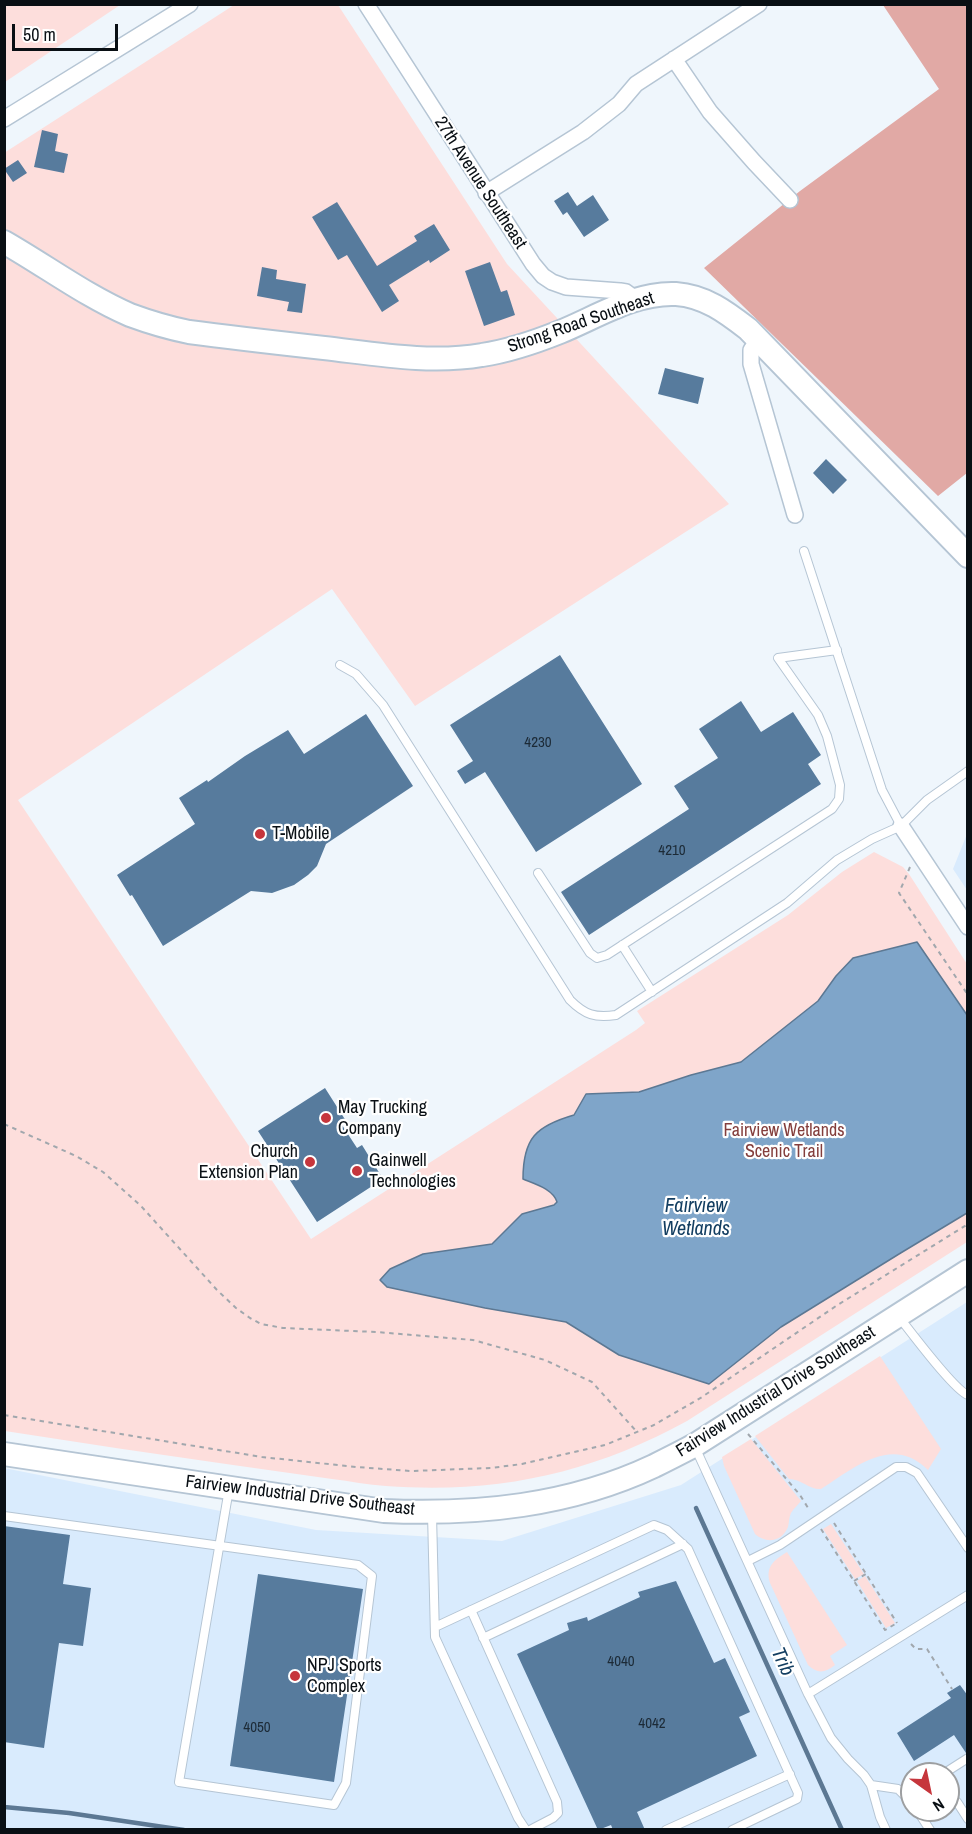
<!DOCTYPE html>
<html>
<head>
<meta charset="utf-8">
<style>
  body { margin:0 }
  #map { position:relative; width:972px; height:1834px; overflow:hidden; background:#eff6fc; font-family:"Archivo Narrow",sans-serif }
  canvas { display:block }
  .frame { position:absolute; inset:0; border:6px solid #090f14; pointer-events:none }
  .north { position:absolute; left:900px; top:1762px; width:60px; height:60px; box-sizing:border-box; background:#fff; border:2px solid #9d9fa1; border-radius:50%; rotate:147deg; font-size:16px; font-weight:700; line-height:24px; text-align:center; color:#090f14 }
  .north::after { content:''; display:block; margin:auto; width:21px; height:27px; background:#c6363c; clip-path:polygon(50% 0,100% 100%,50% 72%,0 100%) }
  .scale { position:absolute; left:12px; top:24px; width:106px; height:27px; box-sizing:border-box; border:3px solid #090f14; border-top:0; padding-left:8px; font-size:18px; line-height:21px; white-space:nowrap; color:#090f14; -webkit-text-stroke:4px #fff; paint-order:stroke }
</style>
</head>
<body>
<div id="map">
<canvas width="972" height="1834"></canvas>
<div class="frame"></div>
<div class="north">N</div>
<div class="scale">50 m</div>
</div>
<script>
const ctx = document.querySelector('canvas').getContext('2d');
ctx.lineJoin = 'round';
function paint(path, color) { ctx.fillStyle = color; ctx.fill(path, 'evenodd'); }
function strokePath(path, color, width, dash) { ctx.strokeStyle = color; ctx.lineWidth = width; ctx.lineCap = dash ? 'butt' : 'round'; ctx.setLineDash(dash || []); ctx.stroke(path); }
function write(font, color, halo, rows, align = 'center') {
  ctx.font = font + ' "Archivo Narrow",sans-serif'; ctx.lineWidth = 4.5; ctx.setLineDash([]); ctx.textBaseline = 'middle'; ctx.strokeStyle = halo; ctx.fillStyle = color; for (const [text, x, y, turn = 0] of rows) {
    ctx.save(); ctx.translate(x, y); ctx.rotate((+turn || 0) * Math.PI / 180); ctx.textAlign = isNaN(turn) ? turn : align; if (halo) ctx.strokeText(text, 0, 0); ctx.fillText(text, 0, 0); ctx.restore();
  }
}
const built = new Path2D(`
  M967 834 968 890H967L953 869Z
  M967 1302V1829H5L4 1468 316 1530 502 1541 681 1485ZM912 1774H948V1810H912Z`);
const green = new Path2D(`
  M5 4H120V5L5 82Z
  M234 5H338L507 264 729 504 415 706 332 589 18 800 311 1239 636 1030 645 1023 637 1011 788 915 842 872 874 852 903 867 909 874 967 964V1242L687 1421C590 1474 497 1494 386 1486 368 1485 350 1481 332 1479 299 1474 266 1470 233 1465 157 1454 81 1443 5 1431L4 153Z
  M880 1356 941 1449 928 1470C892 1434 854 1468 821 1489 810 1490 801 1479 789 1479L755 1436Z
  M751 1439 801 1501C798 1505 794 1508 791 1513 789 1517 789 1523 788 1527 782 1542 766 1544 755 1534L724 1466 722 1457Z
  M831 1524 864 1574 855 1579 823 1529Z
  M787 1552 847 1645 830 1656 835 1665C825 1673 817 1674 808 1665L770 1583C765 1567 774 1560 787 1552Z
  M865 1576 895 1623 886 1628 857 1581Z`);
const forest = new Path2D(`
  M883 5H967V473L938 496 704 268 800 191 939 89Z`);
const water = new Path2D(`
  M917 942 967 1015V1213L899 1254 781 1327 709 1384 619 1355 566 1322 485 1308 387 1287 380 1280 390 1269 423 1254 492 1244 522 1214 554 1205 557 1202C553 1189 535 1184 523 1179 523 1138 536 1126 574 1115L586 1094 639 1092 691 1075 741 1062 818 1001 836 976 853 958Z`);
const stream = new Path2D(`
  M696 1508 842 1830
  M4 1807 69 1813 184 1830`);
const building = new Path2D(`
  M42 130 58 134 55 151 68 154 64 173 34 167Z
  M18 160 27 173 13 182 4 169Z
  M568 192 577 206 593 195 609 220 584 237 567 212 563 215 554 201Z
  M337 202 377 266 417 241 414 236 434 224 450 250 430 263 429 260 389 285 399 301 382 312 347 255 338 260 312 217Z
  M490 262 501 292 507 290 515 315 484 326 465 271Z
  M262 267 277 270 276 279 306 284 302 313 287 311 289 302 257 296Z
  M665 368 704 378 698 404 658 394Z
  M826 459 847 480 833 494 813 473Z
  M560 655 642 784 536 852 485 772 465 784 457 771 473 761 450 725Z
  M741 701 761 732 793 712 821 755 808 764 821 784 589 935 561 892 689 809 674 786 718 758 699 729Z
  M366 714 413 786 326 844 317 866 308 875 294 885 272 893 251 891 163 946 132 895 130 896 117 875 195 824 179 798 207 780 208 782 245 756 288 730 304 754Z
  M325 1088 346 1121 342 1125 357 1148 362 1145 383 1179 317 1222 258 1131Z
  M4 1526 70 1535 63 1584 91 1588 83 1646 59 1643 44 1748 4 1742Z
  M258 1574 363 1589 334 1782 230 1766Z
  M676 1581 714 1663 725 1658 750 1712 739 1717 757 1756 637 1812 645 1830H613L611 1825 598 1830 517 1654 569 1630 567 1623 587 1617 588 1621 640 1597 638 1592Z
  M960 1685 968 1696V1752L966 1753 954 1735 914 1761 897 1733 951 1698 947 1693Z`);
const path = new Path2D(`
  M910 867 899 893 968 995
  M4 1124 76 1156 103 1172 141 1206 217 1290 236 1308 250 1318 261 1324 283 1328 376 1332 473 1340 545 1360 592 1382 637 1432
  M4 1415 262 1457 356 1467 411 1471 491 1468 522 1464 605 1445 654 1425 702 1397 836 1306 968 1224
  M748 1434 800 1495 810 1511
  M834 1523 897 1623
  M821 1529 885 1630 897 1623 898 1624
  M854 1581 866 1574
  M911 1644 916 1649H927L952 1689`);
const lane = new Path2D(`
  M804 551 882 790 901 826
  M340 665 356 674 383 705 570 1000C585 1015 595 1018 616 1015L787 903 837 860 872 839 901 826 927 800 968 771
  M538 873 590 953 597 958 607 955 832 809 839 799 840 785 827 736 818 715 778 658 837 650
  M622 945 652 992
  M899 1317C911 1332 954 1390 968 1395
  M695 1447 808 1694 831 1738 848 1759 864 1775 871 1785 880 1817 886 1830
  M432 1514 435 1637 518 1818 526 1830
  M4 1516 358 1565 372 1576 346 1783 334 1805 179 1782 229 1489
  M748 1561 780 1545 896 1467H906L917 1473 968 1548
  M471 1610 557 1802 558 1813 553 1818 530 1830
  M435 1627 654 1525 667 1530 688 1549 798 1793 797 1799 732 1830
  M483 1638 683 1544
  M808 1694 968 1595
  M943 1774 968 1758
  M871 1785 898 1789 912 1803
  M957 1802 968 1819
  M917 1810 930 1830
  M666 1830 790 1774`);
const street = new Path2D(`
  M366 4 533 264 543 276 552 282 566 287 620 291 626 292 637 300
  M674 59 710 112 754 162 790 200
  M4 119 190 4
  M486 193 583 132 619 104 636 84 759 4
  M758 340 751 350V364L795 515
  M901 826 968 927`);
const secondary = new Path2D(`
  M4 242C46 266 86 296 130 315 149 322 169 328 189 332 234 338 279 343 324 348 376 354 430 364 482 355 509 351 535 342 560 332 597 317 635 292 676 294 705 296 726 312 748 329L968 556
  M4 1454 384 1511C477 1515 569 1506 654 1466 668 1459 682 1452 695 1445L968 1271`);
const markers = [
  [260,834,6,"#c6363c"],
  [326,1118,6,"#c6363c"],
  [310,1162,6,"#c6363c"],
  [357,1171,6,"#c6363c"],
  [295,1676,6,"#c6363c"]
];
const numberNames = [
  ["4230",538,743],
  ["4210",672,851],
  ["4040",621,1662],
  ["4042",652,1724],
  ["4050",257,1728]
];
const streetNames = [
  ["27th Avenue Southeast",480,183,57],
  ["Strong Road Southeast",581,323,-19],
  ["Fairview Industrial Drive Southeast",776,1392,-32],
  ["Fairview Industrial Drive Southeast",300,1496,7]
];
const poiNames = [
  ["T-Mobile",272,834],
  ["May Trucking",338,1108],
  ["Company",338,1129],
  ["Church",298,1152,"right"],
  ["Extension Plan",298,1173,"right"],
  ["Gainwell",369,1161],
  ["Technologies",369,1182],
  ["NPJ Sports",307,1666],
  ["Complex",307,1687]
];
const parkNames = [
  ["Fairview Wetlands",784,1131],
  ["Scenic Trail",784,1152]
];
const waterNames = [
  ["Fairview",696,1207],
  ["Wetlands",696,1230],
  ["Trib",782,1662,66]
];
paint(built, '#d9ebfd');
paint(green, '#fddedc');
paint(forest, '#e1a9a5');
paint(water, '#7fa5c9');
strokePath(water, '#5c7893', 1.5);
strokePath(stream, '#5c7893', 4.5);
paint(building, '#577b9d');
strokePath(lane, '#b5c5d4', 10);
strokePath(street, '#b5c5d4', 18);
strokePath(secondary, '#b5c5d4', 26);
strokePath(path, '#a1a7ad', 2, [4.5, 4.5]);
strokePath(lane, '#fff', 8);
strokePath(street, '#fff', 15);
strokePath(secondary, '#fff', 22);
for (const [x, y, r, color] of markers) { const dot = new Path2D(); dot.arc(x, y, r, 0, 2 * Math.PI); ctx.fillStyle = color; ctx.fill(dot); strokePath(dot, '#fff', 2); }
write('15px', '#1c2a36', null, numberNames);
write('18px', '#090f14', '#fff', streetNames);
write('18px', '#090f14', '#fff', poiNames, 'left');
write('18px', '#843e3c', '#fff', parkNames);
write('italic 20px', '#133e61', '#fff', waterNames);
</script>
</body>
</html>
